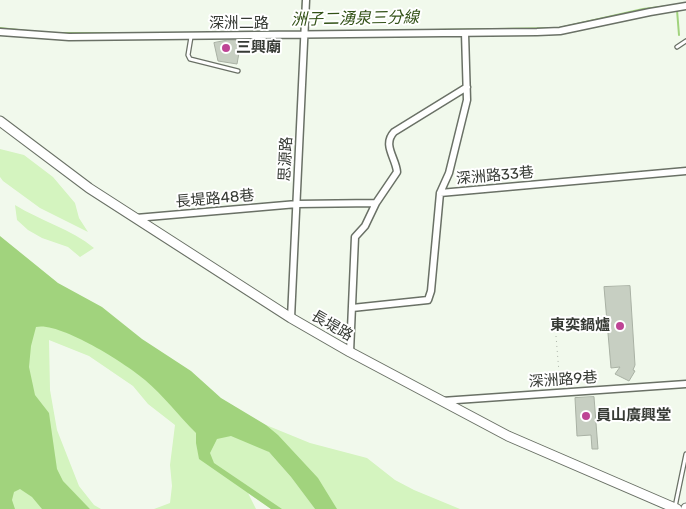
<!DOCTYPE html>
<html>
<head>
<meta charset="utf-8">
<style>
  body { margin:0 }
  canvas { display:block; background:#f1f9ec }
</style>
</head>
<body>
<canvas width="686" height="509"></canvas>
<script>
const ctx = document.querySelector('canvas').getContext('2d');
ctx.lineJoin = 'round';
function paint(path, color) { ctx.fillStyle = color; ctx.fill(path, 'evenodd'); }
function strokePath(path, color, width, dash) { ctx.strokeStyle = color; ctx.lineWidth = width; ctx.lineCap = dash ? 'butt' : 'round'; ctx.setLineDash(dash || []); ctx.stroke(path); }
function write(font, color, halo, rows, align = 'center') {
  ctx.font = font + ' Rubik,"Noto Sans TC",sans-serif'; ctx.lineWidth = 4; ctx.setLineDash([]); ctx.textBaseline = 'middle'; ctx.strokeStyle = halo; ctx.fillStyle = color; for (const [text, x, y, turn = 0] of rows) {
    ctx.save(); ctx.translate(x, y); ctx.rotate((+turn || 0) * Math.PI / 180); ctx.textAlign = isNaN(turn) ? turn : align; if (halo) ctx.strokeText(text, 0, 0); ctx.fillText(text, 0, 0); ctx.restore();
  }
}
const green = new Path2D(`
  M0 149 24 155 53 177 75 203 79 218 88 232 40 208 3 181 0 177Z
  M15 205C41 221 71 229 94 248L80 257 68 247 42 238 28 230 17 220Z
  M13 265 269 452 291 477 315 509H271L248 493 256 509H154L170 503 172 486 170 465 175 425 148 404 133 386 89 356 49 340 50 390 57 430 79 486 94 505 101 509H90L62 481 38 444Z
  M266 425 310 443 367 458 395 480 414 490 460 509H328Z
  M11 460 51 509H10Z`);
const water = new Path2D(`
  M0 236 58 283 102 307 142 339 191 371 221 398 266 425 278 435 318 478 337 509H315L291 477 269 452 231 436 217 439 210 453 214 463 282 509H271L199 459 196 443V433C179 416 163 395 145 380 127 364 59 321 36 327L31 346 29 367 35 395 49 413 57 469 63 481 90 509H42L32 497 20 489 14 492 12 500 15 509H0Z`);
const stream = new Path2D(`
  M677 10 679 35
  M0 28 37 32
  M434 30 559 28 643 9 677 5
  M57 33H165
  M301 33 303 0`);
const building = new Path2D(`
  M228 40H236L239 53 237 64 218 61 214 43Z
  M630 286 635 365 633 370 635 371 629 381 615 374 620 367 611 368 604 287Z
  M594 397 598 449H592L591 435 577 436 575 398Z`);
const path = new Path2D(`
  M556 336 560 385`);
const lane = new Path2D(`
  M191 37 188 55 190 59 238 71
  M677 47 686 41
  M675 507 686 454`);
const street = new Path2D(`
  M0 32 69 37 537 32 560 31 650 12 686 6
  M465 33 467 100 449 173 440 193 686 171
  M376 203 397 172C396 158 382 145 394 132L467 87
  M136 218 297 204 376 203 365 226 355 237 350 352
  M352 308 428 300 431 291 440 193
  M291 318 306 0
  M442 401 686 384`);
const secondary = new Path2D(`
  M0 121 89 188 291 318 350 352 508 436 677 509
  M686 509V508`);
const markers = [
  [226,48,5,"#be4495"],
  [620,326,5,"#be4495"],
  [586,416,5,"#be4495"]
];
const streetNames = [
  ["深洲二路",239,24],
  ["思源路",286,159,-87],
  ["深洲路33巷",495,176,-5],
  ["長堤路48巷",215,199,-5],
  ["長堤路",332,326,30],
  ["深洲路9巷",563,380,-4]
];
const poiNames = [
  ["三興廟",236,48],
  ["東奕鍋爐",610,326,"right"],
  ["員山廣興堂",596,416]
];
const waterNames = [
  ["洲子二湧泉三分線",355,19,-1]
];
paint(green, '#d4f4bf');
paint(water, '#a1d37d');
strokePath(stream, '#a1d37d', 2);
paint(building, '#c7cfc2');
strokePath(building, '#a9b1a4', 1);
strokePath(lane, '#6a7166', 5.5);
strokePath(street, '#6a7166', 9);
strokePath(secondary, '#6a7166', 11);
strokePath(path, '#adb4a9', 1, [1, 4]);
strokePath(lane, '#fff', 3);
strokePath(street, '#fff', 6);
strokePath(secondary, '#fff', 9);
for (const [x, y, r, color] of markers) { const dot = new Path2D(); dot.arc(x, y, r, 0, 2 * Math.PI); ctx.fillStyle = color; ctx.fill(dot); strokePath(dot, '#fff', 2); }
write('15px', '#363a34', '#fff', streetNames);
write('bold 15px', '#363a34', '#fff', poiNames, 'left');
write('italic 16px', '#325116', '#fff', waterNames);
</script>
</body>
</html>
